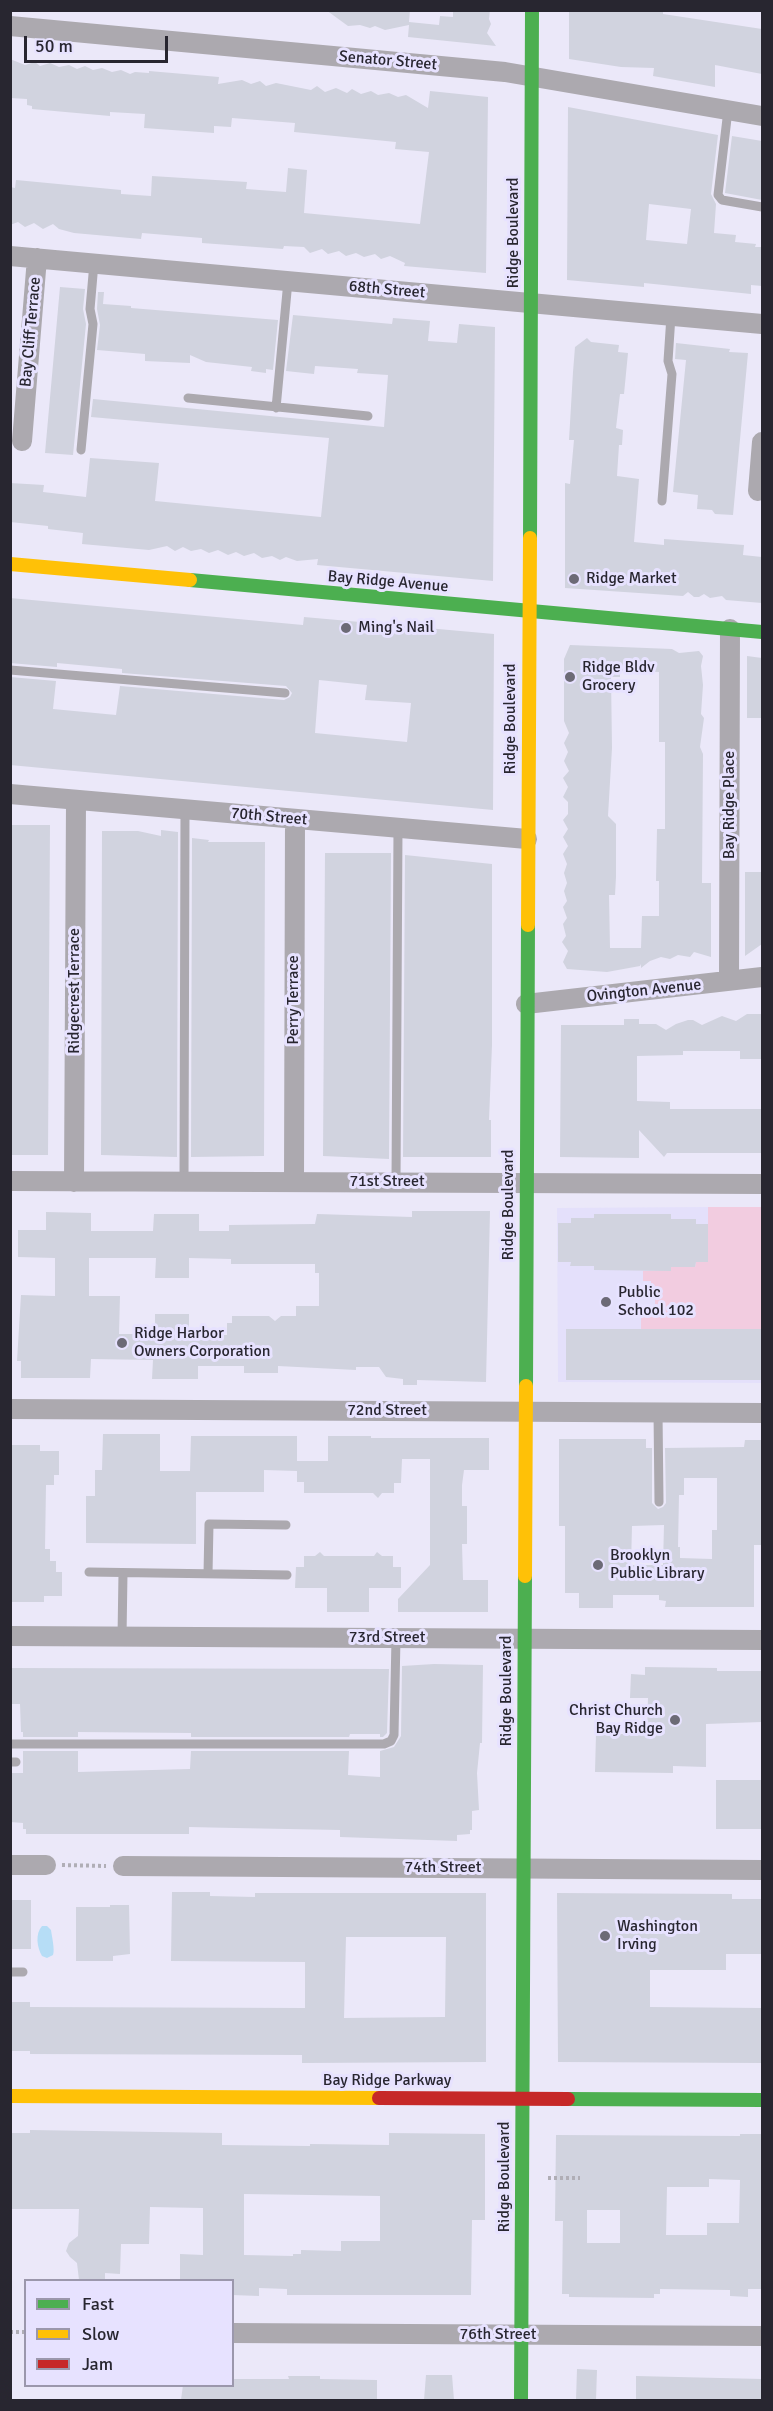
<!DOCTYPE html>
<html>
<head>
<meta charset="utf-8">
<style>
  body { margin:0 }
  #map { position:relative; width:773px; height:2411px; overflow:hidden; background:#ebe8f9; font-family:Signika,sans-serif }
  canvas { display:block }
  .frame { position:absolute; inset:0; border:12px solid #282630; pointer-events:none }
  .legend { position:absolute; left:24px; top:2279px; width:210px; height:108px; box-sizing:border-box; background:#e7e2ff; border:2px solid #9b97ac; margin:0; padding:8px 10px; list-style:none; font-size:18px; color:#282630 }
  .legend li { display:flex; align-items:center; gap:12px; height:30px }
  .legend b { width:30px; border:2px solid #9b97ac }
  .scale { position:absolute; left:24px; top:36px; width:144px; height:27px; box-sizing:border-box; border:3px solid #282630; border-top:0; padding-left:8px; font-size:18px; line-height:21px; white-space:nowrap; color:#282630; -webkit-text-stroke:4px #e7e2ff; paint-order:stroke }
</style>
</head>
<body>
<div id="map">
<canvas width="773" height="2411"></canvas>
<div class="frame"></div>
<ul class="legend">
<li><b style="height:8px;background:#4caf50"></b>Fast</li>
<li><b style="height:8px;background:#ffc107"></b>Slow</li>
<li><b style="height:8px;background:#c62828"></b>Jam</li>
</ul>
<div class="scale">50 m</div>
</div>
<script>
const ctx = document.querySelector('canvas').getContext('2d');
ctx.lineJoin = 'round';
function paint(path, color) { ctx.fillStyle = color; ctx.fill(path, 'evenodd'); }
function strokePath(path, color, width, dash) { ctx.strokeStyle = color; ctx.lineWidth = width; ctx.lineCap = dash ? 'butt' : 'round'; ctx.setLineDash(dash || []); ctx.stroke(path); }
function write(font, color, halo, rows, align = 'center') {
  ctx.font = font + ' Signika,sans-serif'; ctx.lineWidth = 6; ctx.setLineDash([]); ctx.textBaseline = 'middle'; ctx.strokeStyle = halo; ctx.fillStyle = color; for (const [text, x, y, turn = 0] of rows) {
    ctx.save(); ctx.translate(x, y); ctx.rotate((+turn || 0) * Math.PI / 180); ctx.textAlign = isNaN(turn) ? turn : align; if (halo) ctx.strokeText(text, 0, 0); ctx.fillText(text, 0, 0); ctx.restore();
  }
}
const built = new Path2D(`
  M708 1207V1262L695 1267 671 1271 651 1281 655 1292V1312L641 1313V1329H762V1383L558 1382 557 1208Z`);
const green = new Path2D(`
  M708 1207H762V1329H641V1312H655V1293L651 1292V1281H643V1271L671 1270V1267H695L696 1262H708Z`);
const water = new Path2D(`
  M42 1926H47L51 1930C52 1937 55 1950 53 1955L47 1958 42 1956C37 1947 35 1934 42 1926Z`);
const building = new Path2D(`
  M326 10H410L409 22 439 25 440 16 453 17V10H490L489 19 491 24 487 33 496 46 408 37 409 25 385 30 375 26 370 28 360 25 348 26Z
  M569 10H663V14L762 29V74L715 65V87L653 76 654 68 621 67 569 59Z
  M10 59 25 65 35 62 40 66 50 63 59 67 69 65 77 69 85 66 93 70 102 68 112 72 121 70 130 74 135 72 149 73V71L219 77 218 84 242 80 251 84 260 81 266 86 276 83 311 90 317 86 325 92 336 88 347 93 352 89 361 94 371 91 378 95 389 93 398 97 406 95 428 108 430 91 488 97 486 273 404 266 405 263 390 256 381 259 375 254 364 257 356 253 346 256 339 251 328 254 322 249 310 253 304 247 284 246 283 249 202 243V238L142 233 141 239 74 233 59 229 53 224 43 229 34 223 25 227 18 222 10 225V187L15 188 16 180 121 190V194L151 196 152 176 247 182 246 189 286 192 288 168 307 170 304 213 420 224 429 152 395 149 396 142 294 132 295 123 232 118 231 127 214 126V133L144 128 145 114 110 112V116L32 109V106L27 105V99L10 98Z
  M568 107 718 135 711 194 716 204 714 233 736 235 735 242 756 244 755 247H762V286L751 285V294L644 283V287L567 280ZM649 204 691 209 687 244 646 240Z
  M732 136 762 141V200L725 193Z
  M60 287 85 289 83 309 86 324 73 455 45 453Z
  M98 292H104L103 304 131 306V308L278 320 273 370 266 369V373L251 371 252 367 206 362 190 355V363L145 361V354L97 350 100 325 97 309Z
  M293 315 392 324 393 318 430 321 428 341 457 343 459 324 495 327 493 581 317 565 318 559 297 561 286 557 280 560 272 556 262 558 254 553 244 556 236 552 228 555 218 550 209 553 201 549 191 551 183 547 175 551 167 546 149 550 82 544 83 533 48 529V526L10 522V483L44 485 43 492 86 497 90 458 159 463 155 501 321 517 329 438 91 417 93 399 384 427 388 375 357 373 358 369 315 366 314 374 286 371Z
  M587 338 591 342 619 345 618 352 628 353 624 394H620L616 428 623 430 622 445H619L617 476 639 479 634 542 664 545V539L744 545 743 555 762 557V603L726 600 722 596 710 598 704 594 699 597H694L688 592 683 596 565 588V483L570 484 574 440H569L573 372 575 347Z
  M676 343 730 349 729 352 748 353 733 515 715 514 712 510 697 509 698 495 673 492 686 360 675 359Z
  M10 598 303 625 304 617 494 634 493 810 10 765V677L56 681 53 709 116 715 120 686 284 700 290 697 292 693 286 686 122 673V669L57 663V667L10 663ZM319 680 367 685 365 700 411 703 407 742 315 733Z
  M570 645 672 649 679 653 699 651 703 656 701 666 703 685 701 714 704 718 700 747 703 754 702 883H711V957L694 952 690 957 678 955 670 959 661 957 650 961 641 968V964L640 966 607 972 567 969 563 962 568 951 562 942 566 936 563 924 567 918 563 907 567 901 564 891 567 883 564 873 567 864 563 854 568 846 563 837 568 829 563 820 568 814V802L563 797 568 787 563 778 569 771 564 761 568 752 564 743 569 733 564 721V659ZM620 671 659 672V742H665V829H657L656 881H659V916H642L641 948H610L609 895H615L616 877V824L608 816 612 748 611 677H620Z
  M747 656 762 658V718H747Z
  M10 825H50L48 1155H10Z
  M161 830 178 832 177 1157 101 1155 102 831H138L161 836Z
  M192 838 209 840 208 842H265L264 1156 191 1157Z
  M325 853H391L389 1159 323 1156Z
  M405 855 492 864V1045L489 1120H491V1157H403Z
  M745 872H762V944L745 956Z
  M747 1014H762V1059H740V1051H683V1055L637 1056V1101L670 1102V1109H762V1153H667L664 1157 639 1130V1158L560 1157 561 1025H624V1019H639V1024H656L666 1030 676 1024 688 1020H693L702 1025 722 1016 736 1021Z
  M412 1211H490L486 1382 417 1380V1385H403V1379L386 1377 379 1367H356V1370L278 1366V1373H244V1366H198V1379H152L153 1360 91 1359 90 1378H21V1361H17L21 1295 55 1296V1258L18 1257V1230H46V1212L91 1213V1231H153L154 1214H199V1231H229V1225L315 1224 317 1214 412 1217ZM89 1258H156L155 1278H189V1258L231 1259V1264H315V1273H319V1306H296V1316H281L275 1321 269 1316H232V1323H227V1335L189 1334V1314H155V1334H119L120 1296H89Z
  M594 1214H671V1219H696V1224H708V1262H696L695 1267H671V1271L594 1270V1266H570L571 1262H558V1223H571V1218H594Z
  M566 1329H762V1380H566Z
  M103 1434H160V1471H190L191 1436H297V1461H328V1436H371V1438H489V1470H464L462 1485V1506H467V1544H462L463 1580H488V1612H398V1599L430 1565V1459H402L401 1483H394V1493H382L378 1498 373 1493H304V1482H297V1471L264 1470V1492H196V1544L86 1543V1496H95V1470H102Z
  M559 1439H646V1448H652V1503L658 1509 663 1507 666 1503 665 1448 744 1447 745 1440H762V1545H754V1607H665L666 1601 659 1600V1595H613V1608H579V1593H565V1526H559ZM684 1478H717V1530H712V1559L680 1558V1547H678L679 1495H684ZM664 1525 663 1565H631L632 1526Z
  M10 1445H40V1451H59V1475H54V1485H46L45 1549H50V1561H56V1572H62V1596H44V1602H10Z
  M320 1552 324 1556H374L377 1552 382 1556H393V1567H401V1588H369V1612H327V1588H295L296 1567H304V1556H315Z
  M434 1664 483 1665 482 1743H480L477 1773 479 1810 472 1811V1830H470V1834L457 1835V1841L340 1837V1830L235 1828 189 1827V1834H26V1829H23V1823L10 1822V1773H23V1751H78V1772L190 1769 191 1751H349L348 1775 380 1777V1751L394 1747 401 1736 402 1666Z
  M645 1667 717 1668V1671H762V1722L706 1724V1767L673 1766V1773L595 1772 596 1734H647L648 1698H630L631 1674 645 1675Z
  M10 1668 389 1669 387 1733 383 1737H380V1734H350L349 1737H191V1733L78 1732V1737H23V1732H21L20 1704H10Z
  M716 1780H762V1829H716Z
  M172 1892H210V1896L255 1897V1893H486V2062L302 2063V2055L30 2054V2051H10V2002H30V2007L305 2008V1962L171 1961ZM346 1937H446L445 2017 344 2018Z
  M557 1893 732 1894V1899H762V1954H726V1970H650V2007L762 2008V2063L558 2062Z
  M10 1900H31V1949H10Z
  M110 1905H129L130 1954 113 1956V1961H76V1907H110Z
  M30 2130 222 2133V2145L310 2146V2144L389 2145V2133L485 2134V2220H472L471 2295H287V2289L259 2288V2296L232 2295V2280H180V2254L203 2255V2208L150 2207 149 2244H121L120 2274 105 2273V2280H79L77 2263 70 2257 66 2251 69 2243 78 2236 79 2209H11V2133H30ZM244 2194 380 2196V2241H341V2251L301 2250V2254H293V2256L244 2255Z
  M740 2134H762L761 2289H748V2297L730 2296V2290L660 2289V2294H654V2298L569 2297V2294H562L563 2221H555L556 2135 740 2136ZM709 2179 740 2180 739 2223H707V2235H666L667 2187H709ZM587 2210H620V2243H587Z
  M577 2369 597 2370 596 2400H576Z
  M426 2375H452L454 2400H424Z
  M288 2376H320V2379L377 2380V2400H181L183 2385H232V2379H289Z
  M636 2376 762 2379V2400H636Z`);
const path = new Path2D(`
  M62 1865 106 1866
  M548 2178H580
  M10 2332H26`);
const lane = new Path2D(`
  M728 110 718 195 722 200 762 207
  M188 398 368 416
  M276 408 288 281
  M81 450 93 324 90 309 94 263
  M662 501 672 374 668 361 671 316
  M10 670 285 693
  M184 1181 185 810
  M396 1182 398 828
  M658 1412 659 1502
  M89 1572 287 1575
  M208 1574 209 1524 286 1525
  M122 1637 123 1573
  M10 1744H384L391 1741 394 1735 396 1638
  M10 1762H16
  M10 1972H23`);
const street = new Path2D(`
  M10 26 505 72 762 116
  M10 256 762 324
  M22 441 37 258
  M758 491 762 442
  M10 794 527 839
  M729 981 730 629
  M526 1004 762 977
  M10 1181 762 1184
  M294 1181 295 819
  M74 1182 76 801
  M10 1409 762 1413
  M10 1636 762 1640
  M10 1865H46
  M123 1866 762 1870
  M232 2333 762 2336`);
const fast = new Path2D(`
  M530 538 532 10
  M190 580 762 632
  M526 1386 528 925
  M568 2099 762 2100
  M521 2400 525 1576`);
const slow = new Path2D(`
  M10 564 190 580
  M528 925 530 538
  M525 1576 526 1386
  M10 2096 379 2098`);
const jam = new Path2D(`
  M379 2098 568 2099`);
const markers = [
  [574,579,6,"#6c6a76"],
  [346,628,6,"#6c6a76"],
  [570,677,6,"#6c6a76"],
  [606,1302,6,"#6c6a76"],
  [122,1343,6,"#6c6a76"],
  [598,1565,6,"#6c6a76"],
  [675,1720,6,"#6c6a76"],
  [605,1936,6,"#6c6a76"]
];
const streetNames = [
  ["Senator Street",388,61,5],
  ["Ridge Boulevard",514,233,-90],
  ["68th Street",387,290,5],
  ["Bay Cliff Terrace",31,332,-85],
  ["Bay Ridge Avenue",388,582,5],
  ["Ridge Boulevard",511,719,-90],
  ["Bay Ridge Place",730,805,-90],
  ["70th Street",269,817,5],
  ["Ridgecrest Terrace",75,991,-90],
  ["Ovington Avenue",644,991,-6],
  ["Perry Terrace",294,1000,-90],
  ["71st Street",387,1182],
  ["Ridge Boulevard",509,1205,-90],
  ["72nd Street",387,1411],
  ["73rd Street",387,1638],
  ["Ridge Boulevard",507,1691,-90],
  ["74th Street",443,1868],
  ["Bay Ridge Parkway",387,2081],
  ["Ridge Boulevard",505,2177,-90],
  ["76th Street",498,2335]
];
const poiNames = [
  ["Ridge Market",586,579],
  ["Ming's Nail",358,628],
  ["Ridge Bldv",582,668],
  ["Grocery",582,686],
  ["Public",618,1293],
  ["School 102",618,1311],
  ["Ridge Harbor",134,1334],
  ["Owners Corporation",134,1352],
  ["Brooklyn",610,1556],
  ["Public Library",610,1574],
  ["Christ Church",663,1711,"right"],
  ["Bay Ridge",663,1729,"right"],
  ["Washington",617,1927],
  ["Irving",617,1945]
];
paint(built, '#e4e0fb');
paint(green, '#f2cce0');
paint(water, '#b6ddf6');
paint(building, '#d1d3df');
strokePath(path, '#b0aeb6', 4, [3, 3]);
strokePath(lane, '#aca9af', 9);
strokePath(street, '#aca9af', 20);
strokePath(fast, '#4caf50', 14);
strokePath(slow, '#ffc107', 14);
strokePath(jam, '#c62828', 14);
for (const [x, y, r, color] of markers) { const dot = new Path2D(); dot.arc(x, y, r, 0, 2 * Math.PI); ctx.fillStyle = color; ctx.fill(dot); strokePath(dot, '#e7e2ff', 2); }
write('16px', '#282630', '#e7e2ff', streetNames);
write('16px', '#282630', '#e7e2ff', poiNames, 'left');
</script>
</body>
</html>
